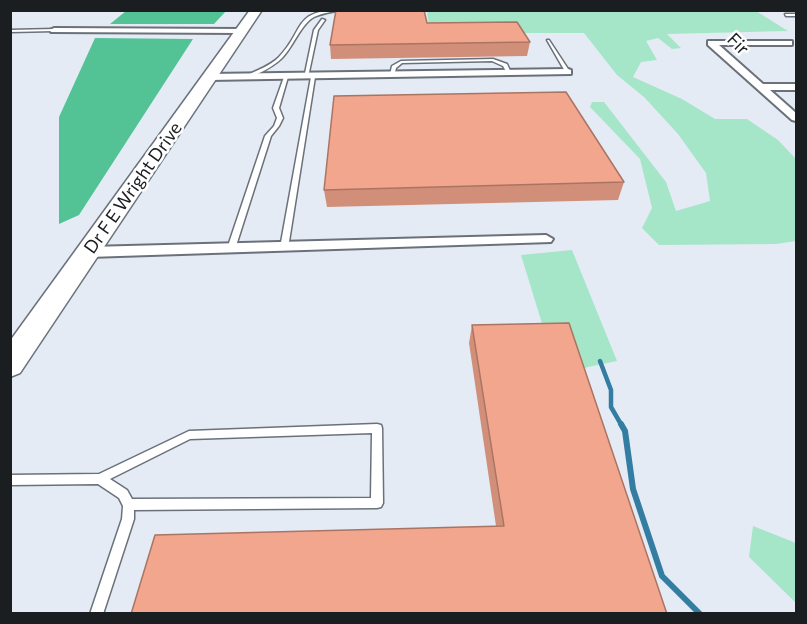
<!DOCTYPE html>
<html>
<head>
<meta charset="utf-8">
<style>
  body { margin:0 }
  #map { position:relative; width:807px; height:624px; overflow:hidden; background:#e4ebf5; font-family:Commissioner,sans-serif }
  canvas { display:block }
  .frame { position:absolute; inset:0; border:12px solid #1b1e21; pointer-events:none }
</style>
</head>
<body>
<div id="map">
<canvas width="807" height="624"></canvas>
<div class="frame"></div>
</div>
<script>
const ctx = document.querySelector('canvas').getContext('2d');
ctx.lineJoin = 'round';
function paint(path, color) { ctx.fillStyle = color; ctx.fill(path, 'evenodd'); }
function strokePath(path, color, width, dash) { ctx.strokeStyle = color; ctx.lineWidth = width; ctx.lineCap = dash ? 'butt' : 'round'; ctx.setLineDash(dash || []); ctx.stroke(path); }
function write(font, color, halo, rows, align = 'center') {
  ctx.font = font + ' Commissioner,sans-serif'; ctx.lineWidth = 5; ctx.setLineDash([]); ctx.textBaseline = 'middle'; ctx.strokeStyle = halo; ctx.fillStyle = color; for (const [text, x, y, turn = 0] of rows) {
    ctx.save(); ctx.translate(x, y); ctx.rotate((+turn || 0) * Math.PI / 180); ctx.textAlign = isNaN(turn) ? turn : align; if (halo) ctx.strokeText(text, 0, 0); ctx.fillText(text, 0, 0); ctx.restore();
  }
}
const green = new Path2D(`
  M427 11H756L788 31 667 34 681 48 672 49 658 38 646 41 657 60 641 62 633 77 682 99 715 119H747L778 140 796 159V241L776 244 659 245 642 228 652 208 640 159 590 107 592 102H604L666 182 676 211 710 201 706 173 678 134 644 97 617 75 584 33H430Z
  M572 250 617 361 588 367 559 379 521 255Z
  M753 526 796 543V603L749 557Z`);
const forest = new Path2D(`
  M126 11V10L226 11 214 24H110Z
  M95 38 193 39 79 215 59 224V117Z`);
const streamFar1 = new Path2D(`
  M600 361 611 390V407L622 426`);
const stream = new Path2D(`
  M621 424 625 431 633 489 662 576 700 614`);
const service = new Path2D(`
  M341 10C332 12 322 13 314 17 301 24 293 47 282 58 273 67 261 72 250 78H246V76C257 70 270 66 279 57 305 30 293 10 341 10Z
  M785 14H796V16H786Z
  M322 19 325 20 318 30 308 77 304 78 314 30Z
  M55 29 54 31 10 32V30Z
  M547 40H549L570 72V73H566Z
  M493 59 507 64 512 75H508L503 66 492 61 402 63 396 68 394 76 390 75 392 66 401 61Z
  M286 76 288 77 279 108 283 118 279 126 271 136 235 249 231 251H228L227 249 265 136 274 126 277 118 273 108 284 77Z
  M313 76 315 77 288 248 284 250 280 248 311 77Z
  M377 424 381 425 382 428 383 503 381 507 377 508 134 510V519L103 614H90L122 519 123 506 119 498 98 484 10 485V475L99 474 189 431ZM372 433 371 498 132 499 127 490 110 479 190 439Z`);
const minor = new Path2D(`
  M54 28 241 29 245 31 241 33 51 32 50 30Z
  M708 41H792V45H719L763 84H796V90H770L796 113V121L792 120 708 45Z
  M568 69 571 70V74L209 80 204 77 209 74Z
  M546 235 553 239 551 242 89 257 82 252 89 247Z`);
const trunk = new Path2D(`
  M250 10H262L20 373 10 377V341Z`);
const wall = new Path2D(`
  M427 23 530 42 527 56 331 59 330 45Z
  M624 182 618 200 327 207 324 190Z
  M472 325 667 614 496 526 469 343Z`);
const building = new Path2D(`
  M336 10H424L427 23 517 22 530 42 330 45Z
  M566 92 624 182 324 190 334 96Z
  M569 323 667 614H131L155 535 504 526 472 325Z`);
const farStreetnames = [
  ["Fir",738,44,45],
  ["Dr F E Wright Drive",133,188,-55]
];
paint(green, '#a5e6c8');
paint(forest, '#53c396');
strokePath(streamFar1, '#337ca2', 4.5);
strokePath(stream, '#337ca2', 6);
strokePath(service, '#6b717a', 3);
strokePath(minor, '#6b717a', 4);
strokePath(trunk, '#6b717a', 3);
paint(service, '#fff');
paint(minor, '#fff');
paint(trunk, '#fff');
paint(wall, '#d18f7a');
paint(building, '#f3a68e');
strokePath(building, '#aa7463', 1.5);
write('18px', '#1b1e21', '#fff', farStreetnames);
</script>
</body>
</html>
